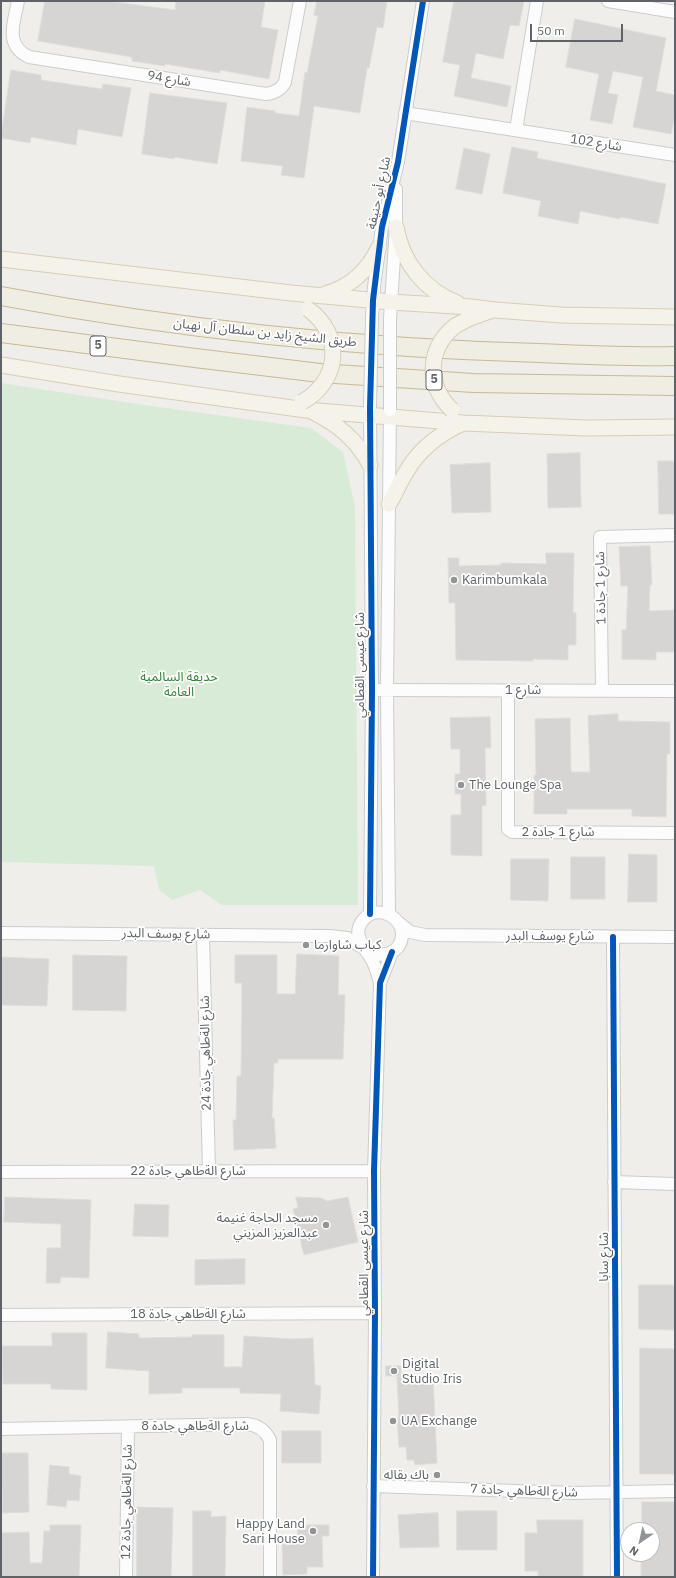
<!DOCTYPE html>
<html>
<head>
<meta charset="utf-8">
<style>
  body { margin:0 }
  #map { position:relative; width:676px; height:1578px; overflow:hidden; background:#efeeea; font-family:"IBM Plex Sans",sans-serif }
  canvas { display:block }
  .frame { position:absolute; inset:0; border:2px solid #5f6368; pointer-events:none }
  .north { position:absolute; left:620px; top:1522px; width:40px; height:40px; box-sizing:border-box; background:#fff; border:1px solid #bfc1c3; border-radius:50%; rotate:214deg; font-size:11px; font-weight:700; line-height:16px; text-align:center; color:#5f6368 }
  .north::after { content:''; display:block; margin:auto; width:14px; height:18px; background:#919496; clip-path:polygon(50% 0,100% 100%,50% 72%,0 100%) }
  .scale { position:absolute; left:530px; top:24px; width:93px; height:18px; box-sizing:border-box; border:2px solid #5f6368; border-top:0; padding-left:5px; font-size:12px; line-height:14px; white-space:nowrap; color:#5f6368; -webkit-text-stroke:3px #fff; paint-order:stroke }
</style>
</head>
<body>
<div id="map">
<canvas width="676" height="1578"></canvas>
<div class="frame"></div>
<div class="north">N</div>
<div class="scale">50 m</div>
</div>
<script>
const ctx = document.querySelector('canvas').getContext('2d');
ctx.lineJoin = 'round';
function paint(path, color) { ctx.fillStyle = color; ctx.fill(path, 'evenodd'); }
function strokePath(path, color, width, dash) { ctx.strokeStyle = color; ctx.lineWidth = width; ctx.lineCap = dash ? 'butt' : 'round'; ctx.setLineDash(dash || []); ctx.stroke(path); }
function write(font, color, halo, rows, align = 'center') {
  ctx.font = font + ' "IBM Plex Sans","Noto Sans Arabic",sans-serif'; ctx.lineWidth = 3.5; ctx.setLineDash([]); ctx.textBaseline = 'middle'; ctx.strokeStyle = halo; ctx.fillStyle = color; for (const [text, x, y, turn = 0] of rows) {
    ctx.save(); ctx.translate(x, y); ctx.rotate((+turn || 0) * Math.PI / 180); ctx.textAlign = isNaN(turn) ? turn : align; if (halo) ctx.strokeText(text, 0, 0); ctx.fillText(text, 0, 0); ctx.restore();
  }
}
const green = new Path2D(`
  M1 383 144 405 311 428 343 452 355 507 358 905H222L200 890 172 900 159 890 154 866 1 862Z`);
const building = new Path2D(`
  M45 1H107L175 10 176 1H265L261 27 278 30 269 79 220 70V73L165 64V66L132 61V57L38 41Z
  M317 1H387L383 28 377 27 369 68H367L360 113 314 106 304 178 281 175 283 166 241 161 247 107 275 111V113L299 116 305 72 307 73 318 16 314 15Z
  M454 1H524L519 26 510 25 503 59 476 53 471 78 511 86 507 107 454 96 460 65 443 62Z
  M575 19 666 38 656 91 675 95V114L671 134 633 127 643 77 613 71 608 93 618 95 612 124 590 120 599 74 566 67Z
  M11 70 41 75V80L102 89 103 84 131 88 122 137 78 129 76 145 31 137 30 143 1 138Z
  M150 93 227 103 217 164 174 157V159L142 154Z
  M512 147 538 152 537 158 666 184 658 224 620 217V219L580 211 578 224 538 216 541 201 503 193Z
  M464 148 490 154 482 194 456 189Z
  M580 453 581 507 548 508 547 454Z
  M658 461H675V514H659Z
  M490 463 491 512 452 513 450 465Z
  M650 546 652 585H650L649 611 675 610V652H656V660L622 659V630H626L628 586H621L619 547Z
  M546 553H574L573 613H576V645H568V660L533 659V661L456 660 455 603H449L448 558H459V566L501 565V563L546 564Z
  M618 714V721L670 722V754H667L666 817 632 816V809H567V814H534V775H536L535 719 570 718 571 772H590L588 716Z
  M490 717 491 748H485L486 805 482 806V856L451 855V815H461V794H455V774H460V749H451L450 718Z
  M629 854 657 855V902H628Z
  M571 857H605V899H571Z
  M511 859H549L548 901 511 900Z
  M297 954 339 956 338 995H345L343 1059H278V1063H274L272 1118H274L276 1148 234 1150 233 1120H236L237 1076H241L242 983H235V955H277V994H295Z
  M73 955 127 956 126 1011 73 1010Z
  M1 957 49 959 47 1006 1 1005Z
  M5 1197 91 1200 89 1278 61 1277 60 1283H46L47 1248H61V1224L4 1222Z
  M296 1197 321 1198 327 1201 348 1197 358 1242 304 1255 293 1209 298 1208Z
  M135 1204 169 1205 168 1237 133 1236Z
  M245 1259V1284L195 1285V1260Z
  M639 1285H675V1330L639 1329Z
  M108 1332 139 1334V1338L192 1337V1335H224V1367H242L244 1336 292 1339 313 1338 315 1385 321 1386 319 1414 280 1411 281 1394 240 1393V1388H182V1393L149 1394V1371L106 1368Z
  M52 1333H87V1390L51 1389V1384H3L2 1346H52Z
  M640 1348 675 1349V1474H640Z
  M386 1366H401V1376H386Z
  M433 1376 437 1463 415 1465 414 1460H407L406 1447H399L397 1418H399L397 1377Z
  M282 1431H321V1463H282Z
  M1 1453H28L29 1512 3 1513Z
  M50 1465 69 1467V1474L81 1476 79 1501 67 1500 66 1507 47 1505Z
  M642 1502H675V1577H641V1554H652V1530H642Z
  M137 1507 173 1508 171 1577H137Z
  M193 1511H211V1517L226 1516 225 1577H193Z
  M457 1511H497V1550H457Z
  M438 1513 439 1547 400 1548 398 1515Z
  M537 1520H583V1577H538V1571H525V1533H537Z
  M50 1525H81L79 1577H1V1533L29 1532 30 1563H42L44 1531H50Z
  M297 1525H329V1536H322L323 1567H307V1574L283 1575 282 1541H298Z`);
const minor = new Path2D(`
  M18 1C14 23 4 45 29 57L266 94C275 93 281 90 285 82L300 1
  M608 1 675 12
  M405 113 675 155
  M516 130 537 1
  M372 317 374 287 382 227 398 162 423 1
  M390 319 396 227V189
  M370 408 372 690 370 914
  M379 690 675 691
  M508 690V829L512 832 675 833
  M602 690 600 537 675 535
  M389 914 387 690 390 410
  M399 923 410 932 425 935 675 937
  M1 933 330 936 347 938 362 947
  M203 935 209 1171
  M613 937 617 1577
  M366 951C381 959 402 954 402 934 401 915 377 905 364 919 350 934 365 947 372 960 376 967 378 975 380 983
  M1 1172 374 1171
  M614 1182 675 1184
  M1 1315 375 1313
  M1 1429 247 1424C258 1425 265 1430 270 1440V1577
  M373 1486 573 1493 675 1491
  M126 1577 128 1427
  M373 1577 375 1313 374 1171 380 983 392 952`);
const major = new Path2D(`
  M396 227C402 262 424 290 457 303
  M1 259 291 293 391 302 471 307 495 310 561 315 675 317
  M325 294C350 287 368 271 379 247
  M455 326 470 318 490 311
  M1 365 119 384 306 410 463 423 586 428 675 427
  M313 412C336 423 358 441 370 465
  M389 504C395 494 399 484 405 474 418 450 439 434 463 423`);
const highway = new Path2D(`
  M1 296C178 329 359 348 539 353 584 355 630 357 675 356
  M1 333 195 358 320 373 473 383 675 386`);
const minorBridge = new Path2D(`
  M370 407 372 317
  M390 410V319`);
const majorBridge = new Path2D(`
  M302 402C340 381 344 335 308 309
  M452 410C426 385 427 349 455 326`);
const cycleway = new Path2D(`
  M370 914 372 690 370 407 373 300 382 227 398 162 423 1
  M613 937 617 1577
  M373 1577 375 1313 374 1171 380 983 392 952`);
const markers = [
  [454,580,4,"#919496"],
  [461,785,4,"#919496"],
  [306,945,4,"#919496"],
  [326,1225,4,"#919496"],
  [394,1371,4,"#919496"],
  [393,1421,4,"#919496"],
  [437,1475,4,"#919496"],
  [313,1531,4,"#919496"]
];
const shields = [
  [98,346,16],
  [434,380,16]
];
const shieldNames = [
  ["5",98,346],
  ["5",434,380]
];
const streetNames = [
  ["شارع 94",169,79,9],
  ["شارع 102",596,143,9],
  ["شارع أبو حنيفة",379,193,-78],
  ["طريق الشيخ زايد بن سلطان آل نهيان",265,333,6],
  ["شارع 1 جادة 1",601,588,-91],
  ["شارع عيسى القطامي",360,665,-90],
  ["شارع 1",523,690],
  ["شارع 1 جادة 2",558,832],
  ["شارع يوسف البدر",166,934,1],
  ["شارع يوسف البدر",550,936],
  ["شارع الةطاهي جادة 24",206,1053,-91],
  ["شارع الةطاهي جادة 22",188,1171],
  ["شارع سابا",604,1257,-90],
  ["شارع عيسى القطامي",364,1263,-90],
  ["شارع الةطاهي جادة 18",188,1314],
  ["شارع الةطاهي جادة 8",195,1426],
  ["شارع الةطاهي جادة 7",524,1491,2],
  ["شارع الةطاهي جادة 12",127,1502,-89]
];
const poiNames = [
  ["Karimbumkala",462,580],
  ["The Lounge Spa",469,785],
  ["كباب شاوارما",314,945],
  ["مسجد الحاجة غنيمة",318,1218,"right"],
  ["عبدالعزيز المزيني",318,1233,"right"],
  ["Digital",402,1364],
  ["Studio Iris",402,1379],
  ["UA Exchange",401,1421],
  ["باك بقاله",429,1475,"right"],
  ["Happy Land",305,1524,"right"],
  ["Sari House",305,1539,"right"]
];
const parkNames = [
  ["حديقة السالمية",179,677],
  ["العامة",179,692]
];
paint(green, '#d8ebd6');
paint(building, '#d6d5d3');
strokePath(building, '#deddd9', 1);
strokePath(minor, '#cbcccc', 14);
strokePath(major, '#d7ceb8', 17);
strokePath(highway, '#c8b996', 20);
strokePath(minor, '#fdfcfc', 12);
strokePath(major, '#f4f2e9', 15);
strokePath(highway, '#f0ede3', 18);
strokePath(minorBridge, '#cbcccc', 14, []);
strokePath(majorBridge, '#d7ceb8', 17, []);
strokePath(minorBridge, '#fdfcfc', 12);
strokePath(majorBridge, '#f4f2e9', 15);
strokePath(cycleway, '#0057b8', 6);
for (const [x, y, r, color] of markers) { const dot = new Path2D(); dot.arc(x, y, r, 0, 2 * Math.PI); ctx.fillStyle = color; ctx.fill(dot); strokePath(dot, '#fff', 1.5); }
for (const [x, y, w] of shields) { const box = new Path2D(); box.roundRect(x - w / 2, y - 10, w, 20, 3); ctx.fillStyle = '#fff'; ctx.fill(box); strokePath(box, '#5f6368', 1); }
write('bold 12px', '#5f6368', null, shieldNames);
write('13px', '#5f6368', '#fff', streetNames);
write('13px', '#5f6368', '#fff', poiNames, 'left');
write('13px', '#348238', '#fff', parkNames);
</script>
</body>
</html>
